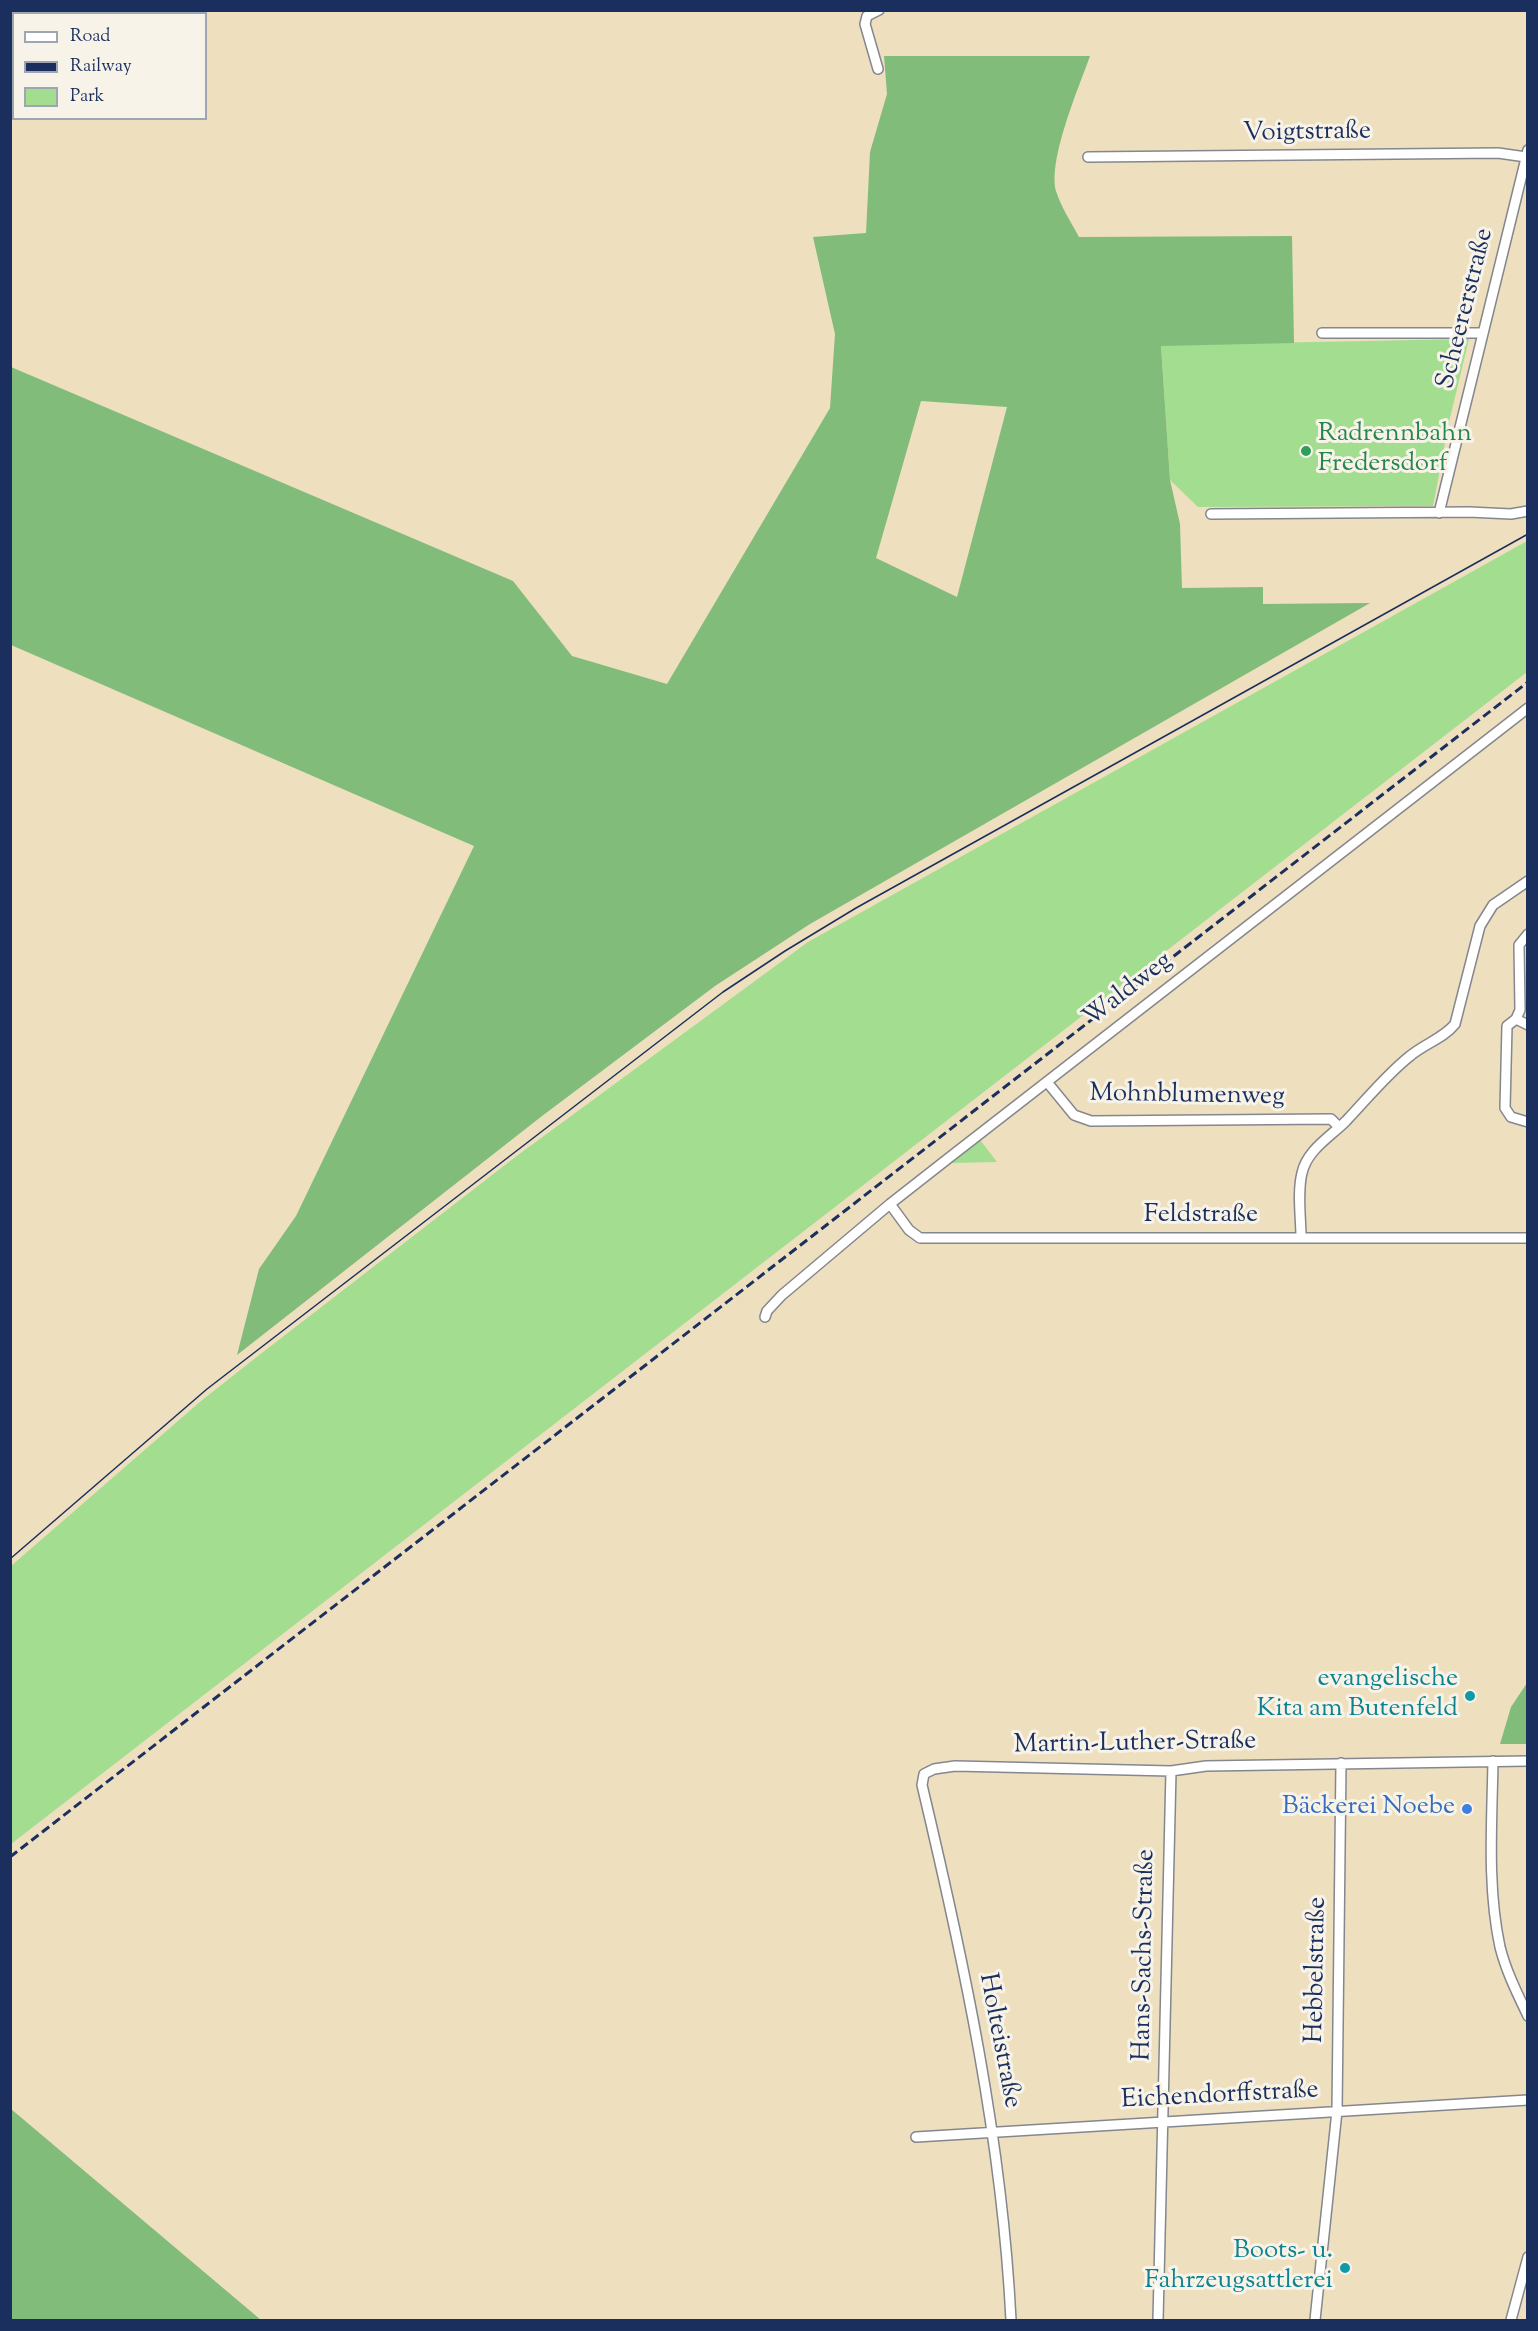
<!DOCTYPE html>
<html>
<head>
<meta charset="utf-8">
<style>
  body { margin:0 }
  #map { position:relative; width:1538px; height:2331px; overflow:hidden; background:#eedfbe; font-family:"Sorts Mill Goudy",serif }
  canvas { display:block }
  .frame { position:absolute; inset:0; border:12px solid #1b2f5e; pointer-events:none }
  .legend { position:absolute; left:12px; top:12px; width:195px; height:108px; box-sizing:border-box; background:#f7f3e8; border:2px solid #9fa5b1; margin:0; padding:8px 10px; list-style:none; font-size:18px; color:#1b2f5e }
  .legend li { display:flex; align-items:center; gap:12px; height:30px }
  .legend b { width:30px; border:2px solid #9fa5b1 }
</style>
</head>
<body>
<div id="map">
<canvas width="1538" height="2331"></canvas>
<div class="frame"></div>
<ul class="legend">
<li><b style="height:8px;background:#fff"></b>Road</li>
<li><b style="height:8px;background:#1b2f5e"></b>Railway</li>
<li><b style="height:16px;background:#a2dd90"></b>Park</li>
</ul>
</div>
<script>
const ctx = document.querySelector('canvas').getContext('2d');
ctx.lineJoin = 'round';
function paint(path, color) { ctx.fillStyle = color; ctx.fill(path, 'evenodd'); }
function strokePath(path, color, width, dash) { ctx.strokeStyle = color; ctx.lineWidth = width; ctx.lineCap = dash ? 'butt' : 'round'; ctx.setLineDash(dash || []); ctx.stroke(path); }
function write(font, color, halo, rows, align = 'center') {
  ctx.font = font + ' "Sorts Mill Goudy",serif'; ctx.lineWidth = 6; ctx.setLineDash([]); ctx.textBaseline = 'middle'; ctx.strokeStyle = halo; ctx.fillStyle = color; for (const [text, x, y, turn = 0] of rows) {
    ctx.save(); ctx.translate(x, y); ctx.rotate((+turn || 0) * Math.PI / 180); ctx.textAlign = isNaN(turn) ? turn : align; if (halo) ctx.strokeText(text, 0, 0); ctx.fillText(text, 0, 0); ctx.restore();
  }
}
const green = new Path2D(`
  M1469 339 1449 422 1433 506 1198 507 1170 480 1161 345Z
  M1527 541V672L11 1844V1566L201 1401 258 1356 518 1155 808 942Z
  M980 1140 997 1162 951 1163 977 1142Z`);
const forest = new Path2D(`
  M884 56H1090C1079 87 1048 159 1056 191 1061 207 1071 222 1079 237L1292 236 1294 343 1161 346 1170 480 1180 524 1182 588 1263 587V604L1370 603 810 924 715 986 542 1116 237 1355 259 1269 296 1216 474 846 11 645V367L513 581 572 656 667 684 830 408 835 334 813 237 866 233 870 152 887 94ZM921 401 1007 407 957 597 876 558Z
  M1527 1683V1744H1500L1511 1707Z
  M10 2109H11L261 2320H11Z`);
const minor = new Path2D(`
  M878 69 865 24 867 16 879 10
  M1088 157 1498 153 1526 157
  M1322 333H1483
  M1439 513 1528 150
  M1211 514 1469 512 1511 514 1528 511
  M1516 1019 1520 1010 1519 945 1528 934
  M1528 1025 1516 1019 1507 1026 1505 1108 1511 1117 1528 1122
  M1047 1082 1074 1115 1091 1121 1331 1119 1339 1127
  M890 1204 909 1230 920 1238H1528
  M1301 1238C1301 1217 1297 1193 1302 1173 1307 1150 1330 1137 1346 1121 1367 1099 1386 1075 1410 1056 1424 1044 1444 1038 1455 1024L1480 926 1493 905 1528 881
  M765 1317 767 1311 782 1295 890 1204 950 1157 1528 708
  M1493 1761C1492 1822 1487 1887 1500 1947 1506 1971 1517 1993 1528 2016
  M916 2137 1528 2100
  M1011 2320C1002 2139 964 1962 922 1785L924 1774 934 1769 955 1766 1171 1771 1206 1766 1528 1761
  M1158 2320 1171 1771
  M1315 2320 1337 2111 1341 1763
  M1511 2320 1528 2257`);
const tram = new Path2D(`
  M10 1559 207 1389 723 992 785 951 856 908 1528 534`);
const rail = new Path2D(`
  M10 1857 1528 682`);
const markers = [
  [1306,451,6,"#2e9e5b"],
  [1470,1696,6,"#0f9aa8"],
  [1467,1809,6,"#3f7fe0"],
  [1345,2268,6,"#0f9aa8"]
];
const streetNames = [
  ["Voigtstraße",1307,134,-1],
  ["Scheererstraße",1467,309,-76],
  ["Waldweg",1129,991,-38],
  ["Mohnblumenweg",1187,1097,1],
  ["Feldstraße",1201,1217],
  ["Martin-Luther-Straße",1135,1745,-1],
  ["Hans-Sachs-Straße",1146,1955,-89],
  ["Hebbelstraße",1318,1970,-89],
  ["Holteistraße",998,2041,79],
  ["Eichendorffstraße",1220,2097,-3]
];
const leisureNames = [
  ["Radrennbahn",1318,436],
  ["Fredersdorf",1318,466]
];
const cultureNames = [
  ["evangelische",1458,1681],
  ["Kita am Butenfeld",1458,1711],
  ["Boots- u.",1333,2253],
  ["Fahrzeugsattlerei",1333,2283]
];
const shopNames = [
  ["Bäckerei Noebe",1455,1809]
];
paint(green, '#a2dd90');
paint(forest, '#81bc7a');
strokePath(minor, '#84878e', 12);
strokePath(minor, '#fff', 9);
strokePath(tram, '#1b2f5e', 1.5);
strokePath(rail, '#1b2f5e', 3, [9, 4.5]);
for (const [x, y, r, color] of markers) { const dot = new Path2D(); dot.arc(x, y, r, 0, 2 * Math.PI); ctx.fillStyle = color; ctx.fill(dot); strokePath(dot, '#f7f3e8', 2); }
write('26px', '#1b2f5e', '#f7f3e8', streetNames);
write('26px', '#27864d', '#f7f3e8', leisureNames, 'left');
write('26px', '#0d838f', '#f7f3e8', cultureNames, 'right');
write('26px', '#366cbe', '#f7f3e8', shopNames, 'right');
</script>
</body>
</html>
